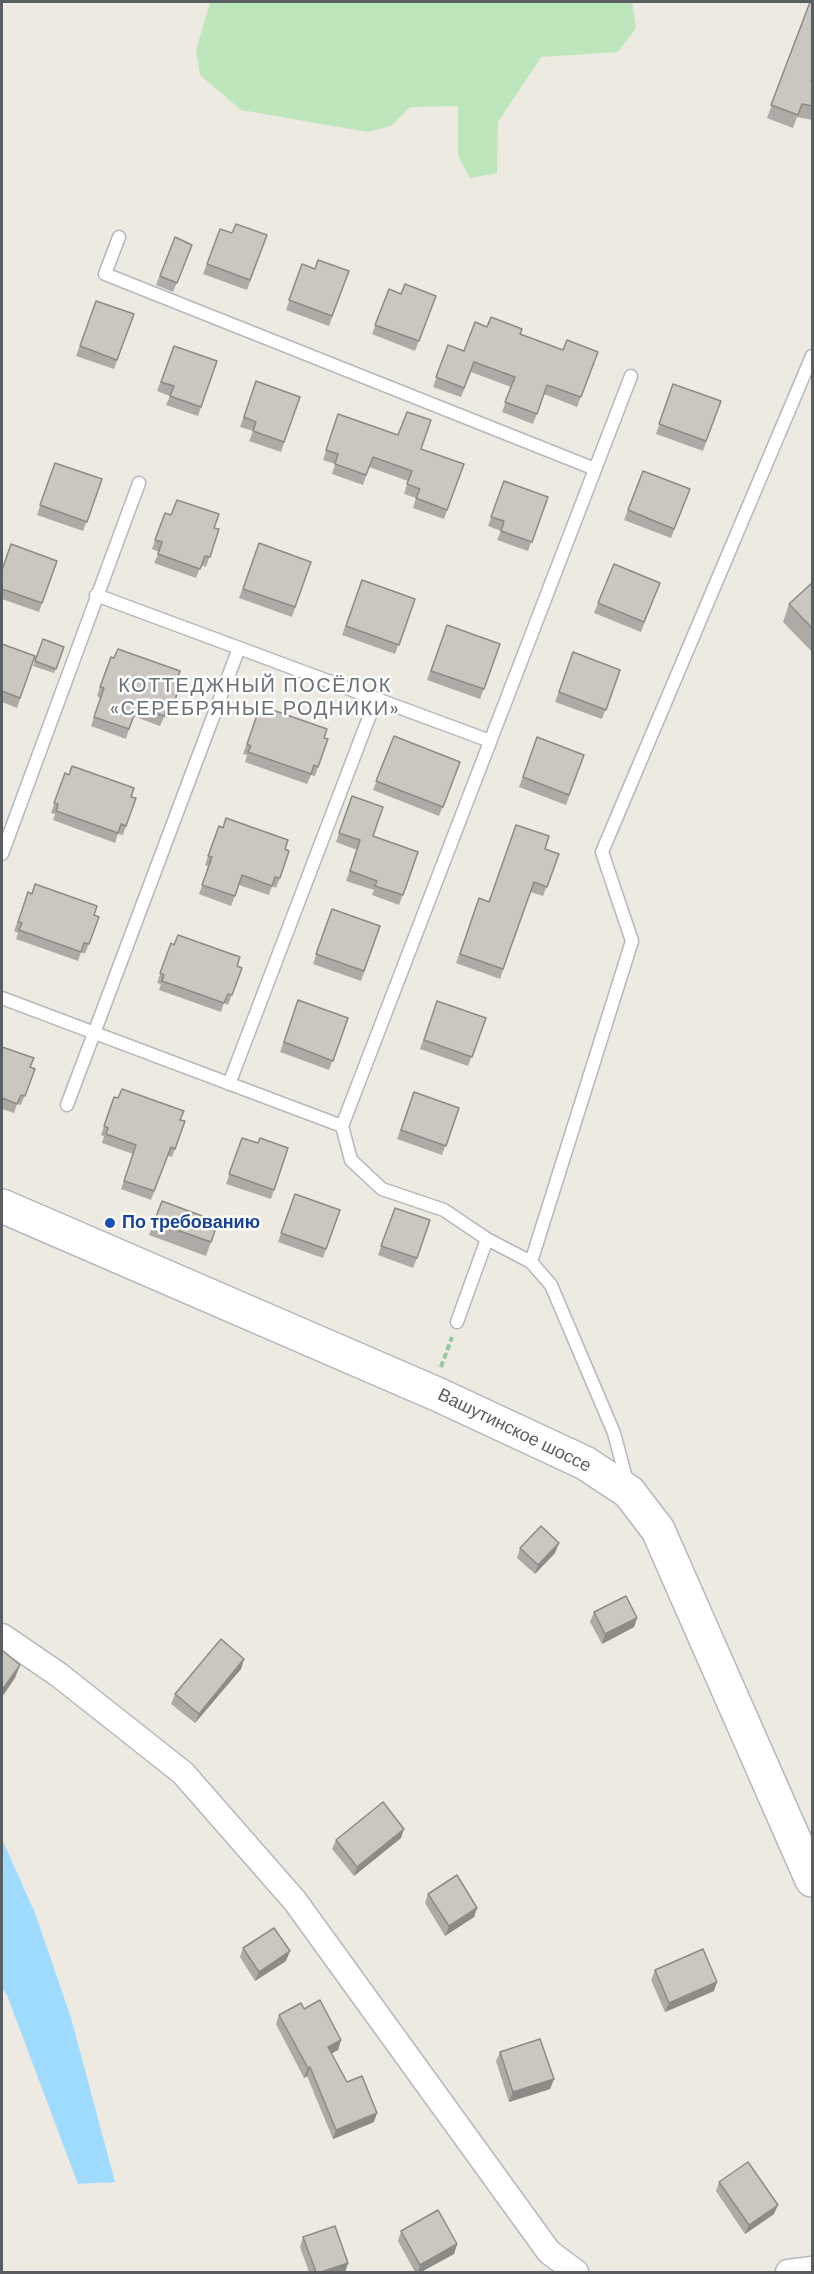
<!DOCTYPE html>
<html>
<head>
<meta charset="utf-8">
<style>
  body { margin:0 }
  #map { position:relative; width:814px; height:2274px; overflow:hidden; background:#edeae1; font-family:"DM Sans",sans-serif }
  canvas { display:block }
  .frame { position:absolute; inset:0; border:3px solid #595e62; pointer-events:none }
</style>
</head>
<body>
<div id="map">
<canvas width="814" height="2274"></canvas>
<div class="frame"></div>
</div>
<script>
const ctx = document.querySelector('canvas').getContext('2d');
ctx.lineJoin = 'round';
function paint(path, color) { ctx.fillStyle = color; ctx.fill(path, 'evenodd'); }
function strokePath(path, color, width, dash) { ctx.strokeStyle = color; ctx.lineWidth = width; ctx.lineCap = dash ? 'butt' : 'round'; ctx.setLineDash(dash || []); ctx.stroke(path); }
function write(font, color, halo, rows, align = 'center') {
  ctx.font = font + ' "DM Sans",sans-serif'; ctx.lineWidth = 5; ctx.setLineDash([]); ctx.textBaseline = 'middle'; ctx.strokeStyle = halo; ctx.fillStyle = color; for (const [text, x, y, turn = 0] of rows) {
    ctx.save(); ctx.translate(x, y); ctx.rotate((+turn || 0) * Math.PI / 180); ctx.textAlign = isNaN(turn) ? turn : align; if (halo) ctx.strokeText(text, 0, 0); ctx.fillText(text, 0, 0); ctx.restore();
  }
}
const green = new Path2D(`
  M210 2H632L636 28 618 52 541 57 498 122 497 173 470 178 458 156V106L410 107 391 126 368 132 241 110 200 75 196 50Z`);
const water = new Path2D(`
  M2 1839 35 1913 71 2018 115 2182 78 2184 7 1995 2 1987Z`);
const path = new Path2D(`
  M441 1367 452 1337`);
const lane = new Path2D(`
  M119 237 105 274 595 469
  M96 595 490 741
  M2 854 139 483
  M2 998 342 1126 351 1160 382 1189 444 1210 487 1239 531 1262 551 1285 614 1433 627 1482
  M229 1084 376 699
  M67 1105 239 648
  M342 1126 631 376
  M531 1262 632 941 602 852 812 356
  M457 1322 487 1239`);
const street = new Path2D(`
  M2 1636 59 1675 183 1773 295 1901 549 2252 576 2272
  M788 2272 812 2269`);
const secondary = new Path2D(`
  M2 1206 439 1395 585 1463 629 1492 658 1530 812 1880`);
const wall = new Path2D(`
  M810 2 811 81H813V120L797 117 793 128 767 118Z
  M220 229 232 233 267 235 247 290 203 274Z
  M175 237 192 245 173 292 156 285Z
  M302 264 315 269 349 271 329 326 286 310Z
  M389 289 401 294 436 296 415 351 372 334Z
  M96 301 134 314 114 369 76 356Z
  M487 327 520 334 563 350 598 352 577 407 544 394 533 424 502 412 511 387 471 372 461 397 433 387 448 345 464 351Z
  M174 346 217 361 198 416 166 405 170 396 157 391Z
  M256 381 300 397 281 452 249 441 253 431 240 427Z
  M673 384 721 401 703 451 656 434Z
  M338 414 421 449 464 464 444 519 413 508 416 498 404 494 408 481 369 467 363 485 332 474 335 464 323 460Z
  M55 463 102 479 83 531 37 515Z
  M643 471 690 489 671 538 624 520Z
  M504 481 548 497 528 551 497 540 501 531 488 526Z
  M161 522 214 528 219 529 206 567 201 565 196 578 154 563 159 552 152 549Z
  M259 543 311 562 292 617 239 598Z
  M57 561 39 612 2 599V569Z
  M362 580 415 599 395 654 342 635Z
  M813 582V653L783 622 789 604Z
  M660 583 641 632 594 613 598 603Z
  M447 625 500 644 480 699 427 680Z
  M43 639 64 647 54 673 33 666Z
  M2 644 35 656 17 708 2 702Z
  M573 652 620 670 602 719 555 702Z
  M107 666 181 682 168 718 164 717 160 726 133 716 126 739 91 726 100 698 97 696Z
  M254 724 328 739 315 776 311 775 307 784 245 762 247 755 243 754Z
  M394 736 460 762 439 816 373 790Z
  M537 737 584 755 566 805 519 787Z
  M61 783 136 798 123 835 118 834 115 843 53 820 55 814 51 813Z
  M352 796 373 836 418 852 399 905 372 895 374 890 346 881 357 850 336 842Z
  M215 836 285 849 280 878 276 888 272 886 269 895 239 885 231 906 199 894 209 867 205 865Z
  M545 849 559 854 543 896 530 892 500 979 456 963 479 898 489 902Z
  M25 902 99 917 85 954 81 952 78 961 16 939 18 933 14 931Z
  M332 909 380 926 361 981 313 964Z
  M171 943 242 968 228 1005 224 1003 221 1012 159 990 161 984 157 983Z
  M298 1000 348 1018 329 1070 280 1052Z
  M437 1001 486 1018 468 1066 420 1049Z
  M2 1047 30 1067 35 1069 21 1105 17 1104 14 1113 2 1109Z
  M414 1092 459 1108 442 1155 397 1139Z
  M114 1097 180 1120 175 1149 172 1157 168 1156 151 1200 121 1189 133 1154 102 1143 104 1136 101 1135Z
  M242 1138 258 1143 288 1148 271 1199 226 1184Z
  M295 1194 326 1249 323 1258 278 1242Z
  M162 1201 218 1222 206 1256 149 1235Z
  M395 1208 417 1258 413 1268 378 1255Z
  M520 1548 555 1553 535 1574 517 1558Z
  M594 1612 637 1618 634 1627 602 1644 590 1622Z
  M244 1659 241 1669 195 1723 171 1704 175 1694Z
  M401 1838 354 1876 332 1849 336 1840Z
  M428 1894 477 1908 474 1917 445 1936 425 1903Z
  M243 1948 286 1961 255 1981 240 1957Z
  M655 1970 714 1991 665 2012 651 1980Z
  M304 2009 341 2040 338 2050 331 2053 347 2082 374 2122 333 2139 307 2076 304 2078 276 2024 279 2015Z
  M500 2052 554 2079 550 2089 509 2102 496 2061Z
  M719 2182 774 2214 745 2234 716 2191Z
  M401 2231 457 2244 454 2254 421 2272H415L398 2241Z
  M303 2237 348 2263 345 2272H309L300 2247Z`);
const shadedWall = new Path2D(`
  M559 1543 555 1553 535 1574 538 1565Z
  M637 1618 634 1627 602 1644 605 1634Z
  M244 1659 241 1669 195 1723 199 1714Z
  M20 1665 15 1678 2 1697V1690Z
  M404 1829 401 1838 354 1876 357 1867Z
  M477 1908 474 1917 445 1936 449 1926Z
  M290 1951 286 1961 255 1981 259 1972Z
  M717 1982 714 1991 665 2012 669 2003Z
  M341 2040 338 2050 325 2057 328 2047Z
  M310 2067 307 2076 304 2078 308 2068Z
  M554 2079 550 2089 509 2102 513 2092Z
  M377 2113 374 2122 333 2139 336 2130Z
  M778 2205 774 2214 745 2234 749 2225Z
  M457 2244 454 2254 421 2272H418L420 2265Z
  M348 2263 345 2272H321Z`);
const building = new Path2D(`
  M810 2H813V76L811 81H813V106L802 104 798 115 771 105Z
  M236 224 267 235 250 280 207 264 220 229 232 233Z
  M175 237 192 245 177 283 160 276Z
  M318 260 349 271 332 316 289 300 302 264 315 269Z
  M405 284 436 296 419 341 375 325 389 289 401 294Z
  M96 301 134 314 117 360 80 346Z
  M491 317 522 329 520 334 563 350 567 340 598 352 581 397 547 385 537 414 505 402 515 377 474 362 464 388 436 377 448 345 464 351 475 322 487 327Z
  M174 346 217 361 201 407 170 396 174 386 161 382Z
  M256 381 300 397 284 442 253 431 256 422 244 417Z
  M673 384 721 401 706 441 659 424Z
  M407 412 431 420 421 449 464 464 447 510 416 498 420 489 407 484 412 471 373 457 366 475 335 464 338 454 326 450 338 414 398 435Z
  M55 463 102 479 87 522 40 505Z
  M643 471 690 489 674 529 628 510Z
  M504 481 548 497 532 542 501 531 504 521 491 517Z
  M177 500 219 514 214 528 219 529 210 557 205 556 200 569 158 554 162 542 155 540 165 513 171 515Z
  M259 543 311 562 295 607 243 589Z
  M11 544 57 561 42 603 2 589V570Z
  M614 564 660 583 644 622 598 603Z
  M362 580 415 599 399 645 346 626Z
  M813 582V629L789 604Z
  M447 625 500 644 484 689 431 671Z
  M43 639 64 647 56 669 35 661Z
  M2 644 35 656 20 698 2 691Z
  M118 649 180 671 177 680 181 682 172 709 167 708 164 716 137 707 129 729 94 717 104 688 100 687 111 657 114 658Z
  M573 652 620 670 606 710 559 692Z
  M264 707 327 729 324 738 328 739 318 767 314 765 311 774 248 752 251 746 247 744 257 715 261 716Z
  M394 736 460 762 443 807 376 781Z
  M537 737 584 755 569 795 523 777Z
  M72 766 134 788 131 797 136 798 126 826 121 824 118 833 56 811 58 804 54 803 65 773 69 775Z
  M352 796 383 807 373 836 418 852 403 895 375 886 377 881 350 871 360 840 339 833Z
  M226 818 288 840 285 849 289 851 280 878 275 877 272 886 242 875 235 896 202 885 212 857 208 856 219 826 223 828Z
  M516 825 549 836 545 849 559 854 547 887 534 882 503 969 460 954 479 898 489 902Z
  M35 884 97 906 94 915 99 917 89 944 84 943 81 952 19 930 22 923 18 922 28 892 32 894Z
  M332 909 380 926 364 971 316 954Z
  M178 935 240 957 237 966 242 968 232 995 228 994 224 1003 162 981 164 975 160 973 171 943 174 945Z
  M298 1000 348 1018 333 1061 284 1042Z
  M437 1001 486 1018 472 1057 424 1040Z
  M2 1047 34 1058 30 1067 35 1069 25 1096 21 1095 17 1104 2 1098Z
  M122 1089 184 1111 180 1120 185 1121 175 1149 171 1147 154 1191 124 1181 136 1145 106 1134 108 1128 104 1126 114 1097 118 1098Z
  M414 1092 459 1108 446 1146 401 1130Z
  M242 1138 258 1143 260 1138 288 1148 274 1190 229 1174Z
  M295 1194 340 1210 326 1249 281 1233Z
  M162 1201 218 1222 211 1242 154 1222Z
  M395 1208 430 1220 417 1258 381 1246Z
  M541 1526 559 1543 538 1565 520 1548Z
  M626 1596 637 1618 605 1634 594 1612Z
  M221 1639 244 1659 199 1714 175 1694Z
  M2 1650 20 1665 2 1690Z
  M383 1802 404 1829 357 1867 336 1840Z
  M457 1875 477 1908 449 1926 428 1894Z
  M274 1928 290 1951 259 1972 243 1948Z
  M703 1949 717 1982 669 2003 655 1970Z
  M320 2000 341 2040 328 2047 347 2082 362 2076 377 2113 336 2130 310 2067 308 2068 279 2015 301 2003 304 2009Z
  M540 2039 554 2079 513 2092 500 2052Z
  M748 2162 778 2205 749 2225 719 2182Z
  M438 2210 457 2244 420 2265 401 2231Z
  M335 2226 348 2263 321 2272H316L303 2237Z`);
const markers = [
  [110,1223,6,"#1a4fb4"]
];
const transitNames = [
  ["По требованию",122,1223]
];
const streetNames = [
  ["Вашутинское шоссе",514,1431,26]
];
const neighbourhoodNames = [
  ["КОТТЕДЖНЫЙ ПОСЁЛОК",255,687],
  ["«СЕРЕБРЯНЫЕ РОДНИКИ»",255,710]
];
paint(green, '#bee6bc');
paint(water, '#9fdaff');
strokePath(lane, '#b4b8bc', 15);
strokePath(street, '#b4b8bc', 27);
strokePath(secondary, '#b3b7bc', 36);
strokePath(path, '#95c7a1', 4, [6, 3]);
strokePath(lane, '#fff', 12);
strokePath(street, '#fff', 24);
strokePath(secondary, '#fff', 33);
paint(wall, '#aeaaa5');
paint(shadedWall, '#8d8b86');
paint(building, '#cac6c0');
strokePath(building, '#8d8b86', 1.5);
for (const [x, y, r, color] of markers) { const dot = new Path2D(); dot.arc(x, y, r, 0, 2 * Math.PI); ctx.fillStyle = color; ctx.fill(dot); strokePath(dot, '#fff', 2); }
write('bold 18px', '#164399', '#fff', transitNames, 'left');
write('18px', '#595e62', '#fff', streetNames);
ctx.letterSpacing = '1.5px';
write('20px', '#6a7074', '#fff', neighbourhoodNames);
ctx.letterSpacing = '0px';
</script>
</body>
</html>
